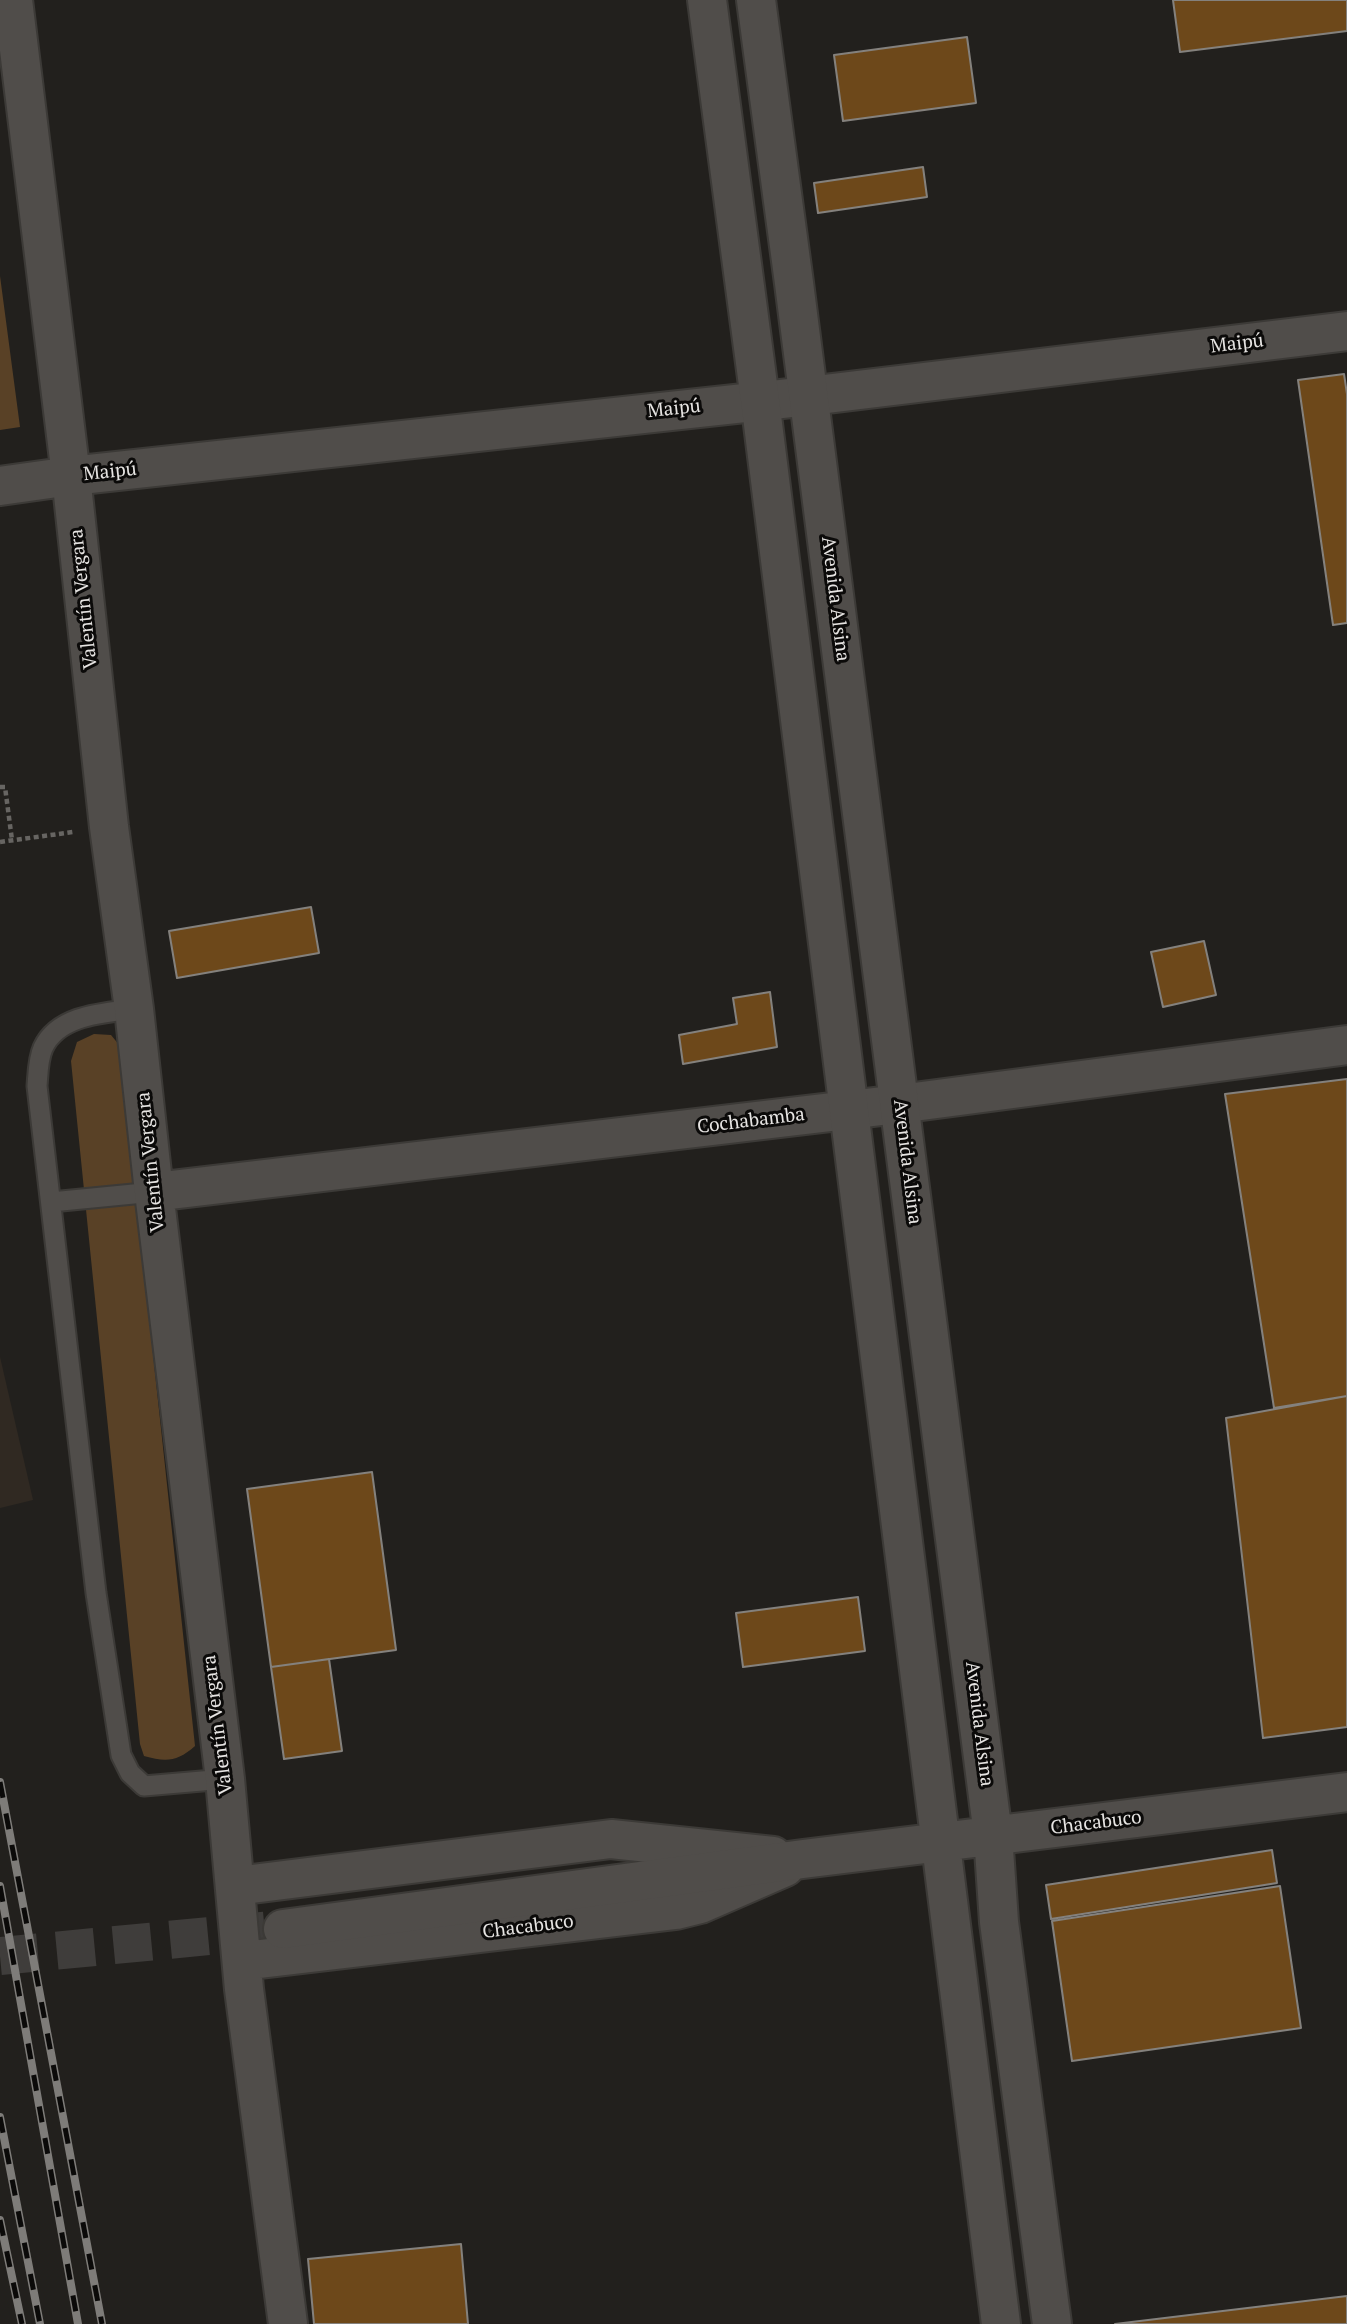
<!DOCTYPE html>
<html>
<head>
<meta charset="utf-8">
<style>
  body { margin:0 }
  canvas { display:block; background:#22201d }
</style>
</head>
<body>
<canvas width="1347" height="2324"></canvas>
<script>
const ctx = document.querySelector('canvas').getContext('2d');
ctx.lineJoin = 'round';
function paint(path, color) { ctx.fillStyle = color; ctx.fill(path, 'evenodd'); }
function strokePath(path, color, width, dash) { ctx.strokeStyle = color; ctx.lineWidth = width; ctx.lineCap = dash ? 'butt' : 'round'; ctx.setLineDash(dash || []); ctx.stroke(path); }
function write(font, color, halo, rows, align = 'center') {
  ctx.font = font + ' "PT Serif",serif'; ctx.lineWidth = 6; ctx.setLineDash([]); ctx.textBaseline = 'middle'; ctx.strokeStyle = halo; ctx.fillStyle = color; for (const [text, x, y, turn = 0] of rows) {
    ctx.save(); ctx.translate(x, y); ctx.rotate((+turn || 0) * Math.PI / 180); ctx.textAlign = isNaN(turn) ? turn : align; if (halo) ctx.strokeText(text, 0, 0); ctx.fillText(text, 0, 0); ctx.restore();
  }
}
const built = new Path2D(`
  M0 1357 33 1500 0 1508Z`);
const green = new Path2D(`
  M0 276 20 427 0 430Z
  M94 1034 111 1035 120 1046 195 1746C177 1762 166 1762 144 1756L140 1744 71 1061 77 1042Z`);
const building = new Path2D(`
  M1173 0H1347V31L1180 52Z
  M967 37 976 103 843 121 834 55Z
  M923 167 927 197 818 213 814 183Z
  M1344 374 1347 394V623L1333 625 1298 380Z
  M311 907 319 953 177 978 169 931Z
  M1204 941 1216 995 1163 1007 1151 952Z
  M770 992 777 1047 683 1064 679 1035 737 1024 733 998Z
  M1347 1079V1396L1274 1408 1225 1094Z
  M1347 1396V1727L1263 1738 1226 1418Z
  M372 1472 396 1650 271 1667 247 1489Z
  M858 1597 865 1651 743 1667 736 1613Z
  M329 1659 342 1751 284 1759 271 1667Z
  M1272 1850 1277 1883 1051 1919 1046 1885Z
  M1280 1886 1301 2028 1072 2061 1052 1921Z
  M461 2244 468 2324H314L308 2259Z
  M1347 2296V2324H1115Z`);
const secondaryTunnel = new Path2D(`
  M0 1956 283 1929`);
const path = new Path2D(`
  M0 787H5L12 840
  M0 842 73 832`);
const lane = new Path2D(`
  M134 1009C103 1013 58 1015 43 1048 38 1059 38 1075 37 1086L96 1593 121 1755 130 1773 144 1786 225 1779
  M51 1202 154 1192`);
const street = new Path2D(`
  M13 0 71 476 109 827 134 1009 154 1192 225 1779 244 1989 288 2324
  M0 486 71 476 809 396 1347 331
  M154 1192 899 1104 1347 1045
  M236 1886 611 1839 773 1856
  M243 1961 676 1910 700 1904 785 1867`);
const secondary = new Path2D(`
  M707 0 760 400 1001 2324
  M756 0 794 283 993 1835 999 1922 1052 2324
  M283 1929 803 1859 1347 1792`);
const rail = new Path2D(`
  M0 1782 102 2324
  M0 1886 78 2324
  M0 2117 40 2324
  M0 2220 22 2324`);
const streetNames = [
  ["Maipú",1237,344,-7],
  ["Maipú",674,409,-6],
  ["Maipú",110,472,-6],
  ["Valentín Vergara",84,599,-96],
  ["Avenida Alsina",835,599,83],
  ["Cochabamba",751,1121,-7],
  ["Valentín Vergara",151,1162,-96],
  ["Avenida Alsina",907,1162,83],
  ["Avenida Alsina",979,1724,83],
  ["Valentín Vergara",218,1725,-97],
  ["Chacabuco",1096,1823,-7],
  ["Chacabuco",528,1927,-7]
];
paint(built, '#302922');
paint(green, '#594126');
paint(building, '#6d481a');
strokePath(building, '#84817d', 2);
strokePath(secondaryTunnel, '#3f3d3b', 38, [38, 19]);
strokePath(lane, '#3c3a37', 23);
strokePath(street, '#3c3a37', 42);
strokePath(secondary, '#3c3a37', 42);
strokePath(path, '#676562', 4.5, [5, 3.5]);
strokePath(lane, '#504d4a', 19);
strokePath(street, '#504d4a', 38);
strokePath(secondary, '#504d4a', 38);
strokePath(rail, '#7e7c79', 8);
strokePath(rail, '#0b0a09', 5, [16]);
write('19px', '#e6e4e2', '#0b0a09', streetNames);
</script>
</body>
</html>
